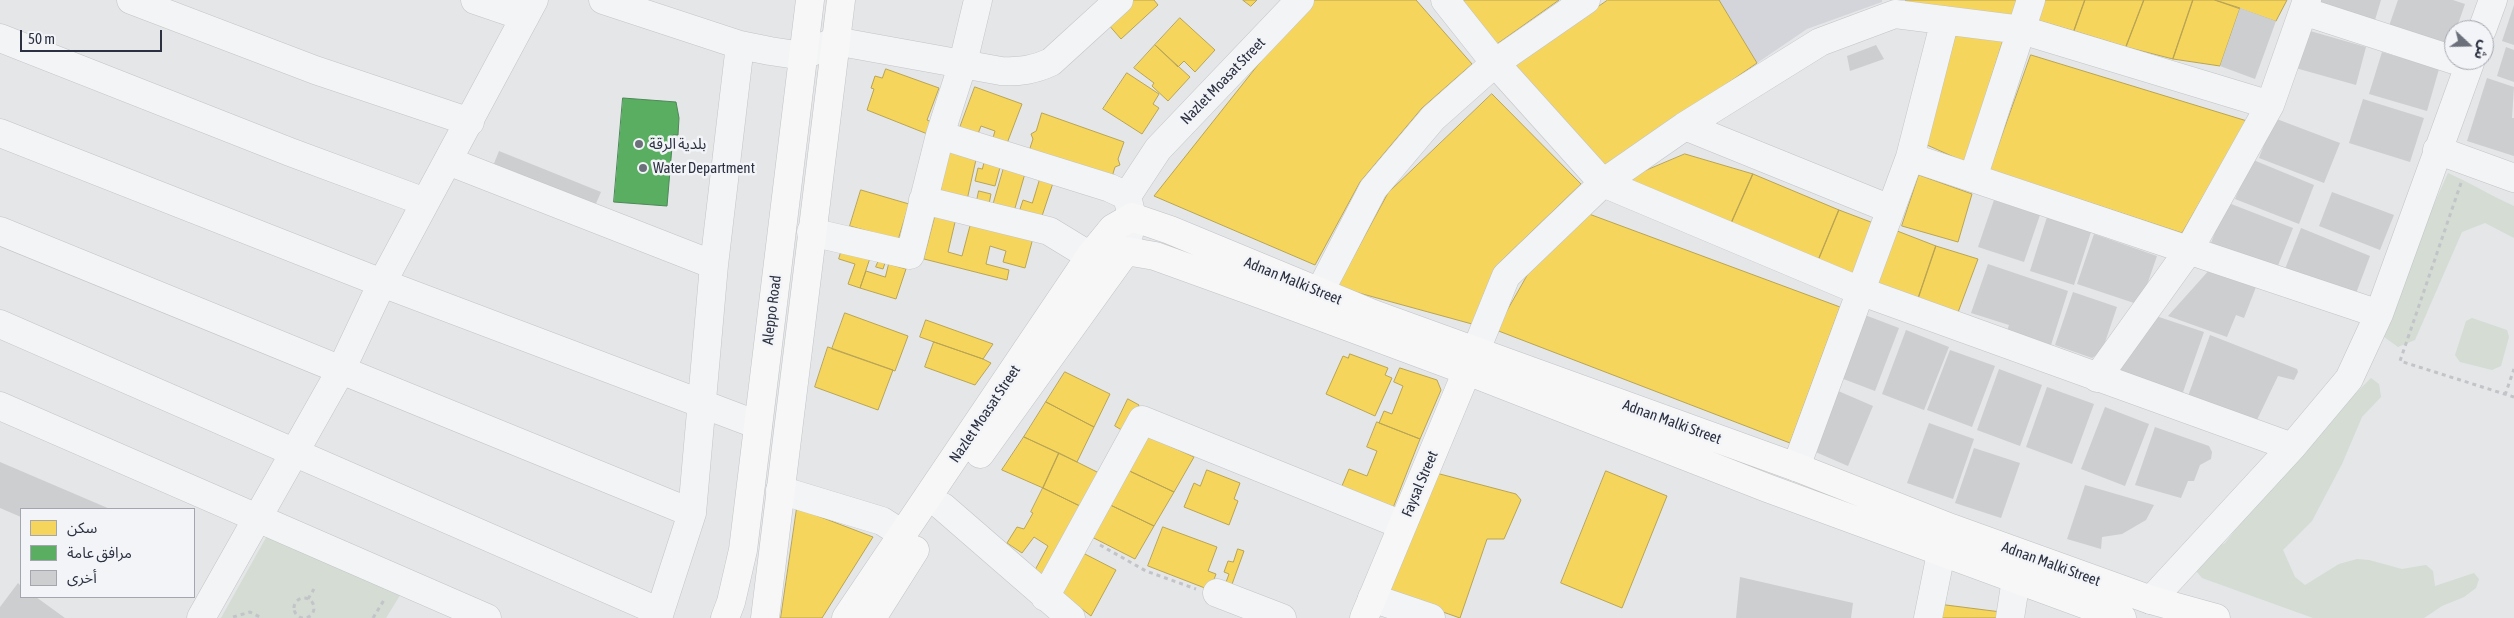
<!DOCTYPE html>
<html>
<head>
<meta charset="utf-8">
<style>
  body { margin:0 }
  #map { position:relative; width:2514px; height:618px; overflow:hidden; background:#e4e6e8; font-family:"Asap Condensed","Noto Sans Arabic",sans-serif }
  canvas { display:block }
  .legend { position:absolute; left:20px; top:508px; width:175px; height:90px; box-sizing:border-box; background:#f2f4f7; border:1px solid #a3a6ae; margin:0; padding:6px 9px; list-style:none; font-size:15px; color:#2c3141 }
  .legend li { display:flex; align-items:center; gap:10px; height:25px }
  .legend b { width:25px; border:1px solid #a3a6ae }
  .north { position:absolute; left:2444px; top:20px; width:50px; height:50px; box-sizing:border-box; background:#f2f4f7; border:1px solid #a3a6ae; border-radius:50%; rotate:111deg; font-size:14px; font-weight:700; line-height:20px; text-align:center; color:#2c3141 }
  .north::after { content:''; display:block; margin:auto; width:18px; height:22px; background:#6c707b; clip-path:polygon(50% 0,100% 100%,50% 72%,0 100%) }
  .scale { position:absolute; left:20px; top:30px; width:142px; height:22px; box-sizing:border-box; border:2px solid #2c3141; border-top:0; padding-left:6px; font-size:15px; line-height:18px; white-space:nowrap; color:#2c3141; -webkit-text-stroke:4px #f2f4f7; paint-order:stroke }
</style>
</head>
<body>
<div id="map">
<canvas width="2514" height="618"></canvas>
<ul class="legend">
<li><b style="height:14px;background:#f6d55c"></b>سكن</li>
<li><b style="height:14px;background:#5aae61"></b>مرافق عامة</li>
<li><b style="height:14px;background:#ccced0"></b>أخرى</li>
</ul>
<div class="north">ش</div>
<div class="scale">50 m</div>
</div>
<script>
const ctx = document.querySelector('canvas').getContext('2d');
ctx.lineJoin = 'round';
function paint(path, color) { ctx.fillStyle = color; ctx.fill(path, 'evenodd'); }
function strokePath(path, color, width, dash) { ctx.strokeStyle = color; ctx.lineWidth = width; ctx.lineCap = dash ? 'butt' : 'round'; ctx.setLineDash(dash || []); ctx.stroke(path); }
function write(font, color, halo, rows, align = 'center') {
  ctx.font = font + ' "Asap Condensed","Noto Sans Arabic",sans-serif'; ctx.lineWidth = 5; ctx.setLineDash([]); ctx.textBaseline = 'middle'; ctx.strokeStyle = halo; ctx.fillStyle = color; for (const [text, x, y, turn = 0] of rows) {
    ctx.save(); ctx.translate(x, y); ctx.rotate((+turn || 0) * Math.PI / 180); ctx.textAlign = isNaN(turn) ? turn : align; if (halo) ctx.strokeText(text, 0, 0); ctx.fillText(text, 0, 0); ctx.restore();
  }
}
const built = new Path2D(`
  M1719 0H1882V2L1807 29 1757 63Z`);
const green = new Path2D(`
  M2448 173C2471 183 2491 196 2514 206V238L2485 223 2462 232 2415 340 2398 347 2380 334 2399 282Z
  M2472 318 2507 330 2509 337 2501 366 2492 370 2460 362 2455 355 2466 321Z
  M2371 378 2379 384 2381 397 2362 417 2342 464 2312 521 2283 550 2295 577 2305 585 2339 564 2357 559 2369 560 2402 569 2426 565 2433 571 2435 586 2474 573 2479 579 2476 588 2464 597 2442 606 2424 618H2313L2202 578 2197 572 2198 560 2209 551 2225 543 2250 511 2299 459 2339 410Z
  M268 534 402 592 386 618H221Z`);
const homes = new Path2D(`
  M1133 0H1154L1158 5 1121 39 1107 23Z
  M1243 0H1257L1251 6Z
  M1315 0H1416L1472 64 1422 108 1360 182 1315 265 1154 196 1288 27Z
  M1462 0H1559L1497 44Z
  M1608 0H1719L1757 63 1606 167 1514 65Z
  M1906 0H2028L2025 19 1907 3Z
  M2041 0H2085L2074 31 2033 19Z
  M2085 0H2144L2126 47 2074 31Z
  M2144 0H2193L2173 59 2126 47Z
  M2193 0H2215L2240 8 2220 66 2173 59Z
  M2215 0H2287L2276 21Z
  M1180 18 1215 50 1195 72 1184 61 1178 67 1155 45Z
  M1956 34 2003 40 1965 162 1927 145Z
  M1155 45 1190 77 1168 101 1152 86 1154 83 1134 68Z
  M2031 55 2247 121 2182 233 1990 170Z
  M886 69 939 88 927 120 934 123 930 135 867 110 874 89 871 88 875 76 882 78Z
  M1127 73 1159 94 1153 104 1159 108 1142 134 1103 109Z
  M975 87 1022 104 1006 146 992 141 995 131 981 126 976 139 958 133Z
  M1492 94 1581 184 1495 267 1472 324 1337 287 1388 193Z
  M1042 113 1124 142 1118 159 1120 165 1115 167 1111 180 1029 151 1033 139 1031 134 1036 131Z
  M950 149 977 155 967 200 940 194Z
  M1685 154 1753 174 1730 226 1619 182Z
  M986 156 1002 160 995 186 975 181 978 168 982 169Z
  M1005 164 1026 170 1013 215 992 209Z
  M1753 174 1839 210 1818 261 1730 226Z
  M1919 175 1972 194 1958 242 1902 226Z
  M1041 176 1054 180 1040 222 1018 215 1023 200 1032 203Z
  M861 190 909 204 898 240 850 226Z
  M979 191 991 194 988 209 976 205Z
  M1839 210 1876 224 1863 281 1818 261Z
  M936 213 956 218 948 252 962 256 971 222 1033 238 1025 268 1003 262 1006 251 990 246 986 264 1009 270 1007 280 924 259Z
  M1589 214 1840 307 1790 443 1496 330 1529 272Z
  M1892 229 1936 246 1917 302 1862 284Z
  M843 246 871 255 860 288 848 284 855 264 839 259Z
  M1936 246 1978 259 1957 315 1917 302Z
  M879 260 885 263 883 269 876 267Z
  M889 264 906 269 896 299 860 288 866 271 885 277Z
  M845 313 908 336 895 371 832 349Z
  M926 320 993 344 983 359 934 342 920 337Z
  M934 342 983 359 991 363 975 385 925 367Z
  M828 347 893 370 878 410 815 387Z
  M1350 354 1388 368 1385 375 1392 378 1375 416 1326 394 1343 356 1348 358Z
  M1400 368 1437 380 1441 390 1420 439 1379 423 1384 411 1392 414 1403 386 1394 382Z
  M1065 372 1110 394 1094 427 1046 402Z
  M1128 399 1139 405 1125 432 1115 426Z
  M1046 402 1094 427 1077 462 1024 437Z
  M1377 422 1420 439 1391 513 1339 493 1349 469 1367 476 1377 451 1367 447Z
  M1139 432 1194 457 1174 492 1121 467Z
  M1024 437 1059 453 1043 488 1002 470Z
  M1059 453 1103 475 1086 509 1043 488Z
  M1121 467 1174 492 1154 526 1104 502Z
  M1207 470 1240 483 1234 499 1238 501 1229 525 1184 507 1194 483 1200 486Z
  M1606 471 1667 496 1622 608 1561 583Z
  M1436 473 1516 494 1521 500 1504 539H1487L1460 618 1386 592Z
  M1043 488 1086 509 1048 578 1035 570 1048 546 1034 537 1022 553 1007 543 1017 527 1024 529 1033 513 1031 512Z
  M1100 500 1154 526 1135 559 1084 533Z
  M797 508 873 537 822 618H781Z
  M1163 527 1217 547 1208 571 1216 574 1210 590 1148 566Z
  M1238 549 1244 551 1231 587 1225 585 1229 574 1224 572 1228 561 1233 562Z
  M1081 552 1116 570 1091 616 1059 591Z
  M1938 604 2001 612 2000 618H1936Z`);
const public = new Path2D(`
  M623 98 676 102 679 118 678 135H673L667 206 614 202Z`);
const building = new Path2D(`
  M2314 0H2381L2375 20Z
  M2398 0H2453L2465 4 2456 30H2454L2450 47 2389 26Z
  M2514 5V45L2502 41Z
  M2240 8 2276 21 2255 79 2220 66Z
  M2303 29 2366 47 2356 85 2292 67Z
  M1876 45 1884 59 1850 71 1847 56Z
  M2506 47 2514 50V82L2497 76Z
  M2382 52 2439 69 2427 111 2369 94Z
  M2487 78 2514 87 2512 118H2514V156L2467 141Z
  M2363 99 2424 118 2410 162 2349 143Z
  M2274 118 2340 143 2324 183 2259 158Z
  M499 151 601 192 594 208 493 166Z
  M2251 159 2314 185 2299 224 2235 199Z
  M2332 192 2394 215 2380 250 2319 226Z
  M1994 200 2040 215 2024 262 1978 247Z
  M2226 202 2293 228 2277 268 2211 243Z
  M2047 217 2091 232 2074 285 2030 271Z
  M2301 228 2370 256 2355 296 2285 269Z
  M2094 234 2157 256 2140 305 2077 284Z
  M1988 264 2068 291 2051 345 2007 331 2009 325 1971 313Z
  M2211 268 2256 287 2244 318 2236 315 2227 337 2168 316Z
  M2073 292 2117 307 2102 351 2092 358 2055 345Z
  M1857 312 1899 328 1875 391 1833 375Z
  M2156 316 2204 332 2182 395 2115 373Z
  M1906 330 1949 347 1924 410 1882 394Z
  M2210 335 2297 369 2298 372 2294 380 2278 376 2256 422 2187 399Z
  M1950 350 1995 366 1972 427 1927 410Z
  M1999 369 2042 385 2020 446 1977 430Z
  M1829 387 1873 406 1848 466 1804 447Z
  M2047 387 2094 404 2072 464 2026 447Z
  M2105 407 2149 424 2125 486 2081 469Z
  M1929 423 1974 439 1953 499 1907 483Z
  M2155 427 2209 446 2212 452 2211 459 2200 465 2194 481H2188L2181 498 2135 485Z
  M1974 448 2020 463 2001 518 1955 503Z
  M0 462 110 509H21V517L0 508Z
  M2085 485 2154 505 2146 520 2122 534 2102 537 2101 549 2067 539Z
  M1740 577 1853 603 1851 618H1736Z
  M18 583 21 586V597H36L65 618H0V607Z`);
const path = new Path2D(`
  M2461 183 2400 361 2514 397
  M2505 395 2514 369
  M1100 545 1146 571 1196 589
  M294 608a10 10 0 1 1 20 0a10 10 0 1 1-20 0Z
  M308 599 314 589
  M233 617 250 612 262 618
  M373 618 384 600`);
const minor = new Path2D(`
  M131 0 315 70 470 122
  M475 0 525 17
  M603 0 740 45 770 51 803 56 835 41 1001 71C1020 72 1034 70 1051 62L1119 0
  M1445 0 1495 63 1603 183 1860 291 2292 447
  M2303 11 2454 60
  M2482 30 2493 0
  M0 38 290 152 425 202
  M1685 126 1890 209
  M0 133 382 283 758 425
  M940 135 1110 188 1127 196
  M2437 150 2514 178
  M1910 157 2379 314
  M448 161 714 265
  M1973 178 2031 0
  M923 200 1049 231 1090 256
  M0 231 692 513
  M811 232 910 255 940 135 963 63 978 0
  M1126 251 1132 217 1127 196 1158 149 1300 0
  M1319 293 1373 189 1433 118 1495 63 1586 0
  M0 324 660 612
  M1476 350 1506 276 1603 183 1685 126 1820 42 1895 14 2022 30 2270 105
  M2097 378 2189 250 2270 105 2307 0
  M0 406 487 618
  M1796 467 1910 157 1945 20
  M780 490 882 521 904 535
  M943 507 1071 618
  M1217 593 1282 618
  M1045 597 1142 420 1402 525
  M1372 598 1431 618
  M2151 600 2292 447 2349 379 2379 314 2471 60
  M201 618 341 370 382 283 534 0
  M658 618 692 513 714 265 740 45
  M1928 618 1941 553 1950 529
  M2010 618 2016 579`);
const major = new Path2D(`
  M980 454 1126 251 1155 256 1263 295 1467 371 1767 488 2122 618
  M725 618 731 602 743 550 810 0
  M765 618 841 0
  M846 618 1090 256 1113 228 1132 217 1170 230 1373 314 1796 467 1951 528 2151 600 2216 618
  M872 618 915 550
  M1364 618 1474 354`);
const markers = [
  [639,144,5,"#6c707b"],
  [643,168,5,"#6c707b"]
];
const streetNames = [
  ["Nazlet Moasat Street",1223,81,-46],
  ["Adnan Malki Street",1293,281,22],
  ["Aleppo Road",772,310,-83],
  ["Nazlet Moasat Street",985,414,-56],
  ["Adnan Malki Street",1672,422,20],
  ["Faysal Street",1420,484,-67],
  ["Adnan Malki Street",2051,564,20]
];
const poiNames = [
  ["بلدية الرقة",649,144],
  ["Water Department",653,168]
];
paint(built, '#d3d5db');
paint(green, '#d4dcd4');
paint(homes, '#f6d55c');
strokePath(homes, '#b9a454', 1);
paint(public, '#5aae61');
strokePath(public, '#4c8857', 1);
paint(building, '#ccced0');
strokePath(minor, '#c2c4c6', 29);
strokePath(major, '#c1c3c6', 29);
strokePath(path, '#c3c4c8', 3, [4, 4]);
strokePath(minor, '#f3f4f5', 28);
strokePath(major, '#f7f7f7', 28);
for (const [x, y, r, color] of markers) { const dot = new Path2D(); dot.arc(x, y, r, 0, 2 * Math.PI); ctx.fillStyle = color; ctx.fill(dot); strokePath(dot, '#f2f4f7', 2); }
write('15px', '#2c3141', '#f2f4f7', streetNames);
write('15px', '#2c3141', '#f2f4f7', poiNames, 'left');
</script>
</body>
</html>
